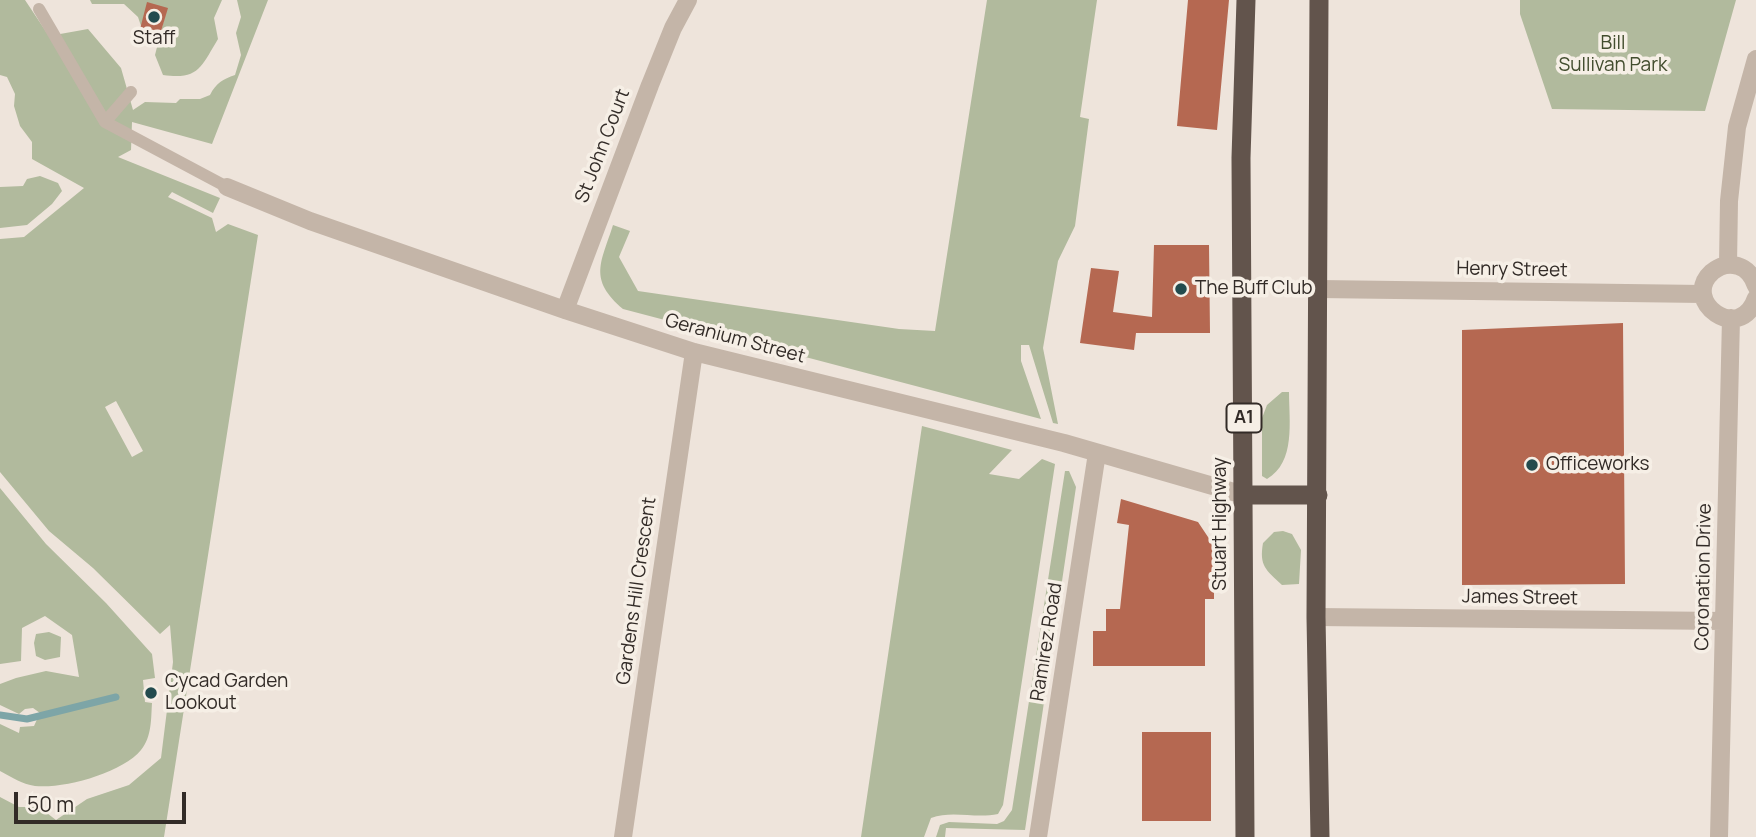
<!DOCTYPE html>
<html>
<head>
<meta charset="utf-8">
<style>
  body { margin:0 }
  #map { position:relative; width:1756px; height:837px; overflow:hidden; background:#eee4db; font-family:Manrope,sans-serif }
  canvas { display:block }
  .scale { position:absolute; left:14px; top:792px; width:172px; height:32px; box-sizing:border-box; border:4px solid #322b27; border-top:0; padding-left:9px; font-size:21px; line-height:24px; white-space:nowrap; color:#322b27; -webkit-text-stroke:5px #f6efe6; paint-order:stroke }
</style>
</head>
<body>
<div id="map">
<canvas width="1756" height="837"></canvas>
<div class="scale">50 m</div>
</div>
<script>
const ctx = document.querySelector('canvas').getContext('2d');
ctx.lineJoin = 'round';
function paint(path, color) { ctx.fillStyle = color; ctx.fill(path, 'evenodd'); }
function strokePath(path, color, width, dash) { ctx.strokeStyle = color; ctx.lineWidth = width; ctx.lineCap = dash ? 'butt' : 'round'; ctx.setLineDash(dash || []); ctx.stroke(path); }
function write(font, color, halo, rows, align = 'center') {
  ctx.font = font + ' Manrope,sans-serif'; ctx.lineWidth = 7; ctx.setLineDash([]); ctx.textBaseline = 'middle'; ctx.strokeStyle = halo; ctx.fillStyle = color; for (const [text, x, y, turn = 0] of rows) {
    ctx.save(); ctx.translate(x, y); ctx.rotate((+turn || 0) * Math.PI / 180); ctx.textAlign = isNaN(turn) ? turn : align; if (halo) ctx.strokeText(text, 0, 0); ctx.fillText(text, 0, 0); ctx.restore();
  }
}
const green = new Path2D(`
  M0 0H25L49 36 88 29 121 68 133 110 145 102 176 103 180 99H200L210 95C216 83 223 79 235 75L241 55 236 33 241 17 237 0H268L212 144 132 122 131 150 118 157 220 198 213 213 172 192 168 197 212 218 216 232 228 224 258 235 164 837H0V797L19 807H39L56 820 87 799 129 785 161 758 173 662 170 625 160 634 93 568 49 531 0 472V239L24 237 84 188 32 159V142L20 126 14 106 15 94 7 77 0 75ZM116 401 143 451 132 457 105 407Z
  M90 0H222L214 18 218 39C201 67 199 80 163 75L155 55 167 8 141 26 138 17 124 4H92Z
  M987 0H1097L1080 117 1089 119 1075 226 1058 261 1043 348 1058 424 1053 423 1029 345H1021V361L1041 419 623 309C588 279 601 263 613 225L630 231 619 257 638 291 899 329 935 331Z
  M1520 0H1736L1705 111 1552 109 1520 14Z
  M40 176 58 183 62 191 52 204 27 225 0 228V187L23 186 27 179Z
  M1282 392H1289C1289 421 1296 462 1267 479L1262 476V418L1267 405Z
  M922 426 1012 450 989 474 1019 479 1042 459 1055 464 1003 805 998 814C975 819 953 810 931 818L924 837H861Z
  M1065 471H1069L1076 487 1025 830 946 828 945 837H936L940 825 949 822 997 824 1004 821 1012 810Z
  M0 488 46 544 106 603 152 654 155 678 143 680 145 702 152 703C151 718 152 737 141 750 122 773 64 789 35 786 22 784 11 777 0 771V724L19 733 20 727 34 726 40 713 33 708 25 709 19 714 0 705V684L16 678 46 671 79 677 72 635 45 616 22 628 21 661 0 664Z
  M1283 531 1292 534 1301 550 1299 584 1282 585C1266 570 1259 566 1263 543L1274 532Z
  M49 632 61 637 60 657 45 660 36 656 34 643 36 634Z`);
const stream = new Path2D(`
  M0 715 27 719 116 697`);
const building = new Path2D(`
  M1188 0H1229L1217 130 1177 126Z
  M147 2 168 8 159 38 139 33Z
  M1154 245H1209L1210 333H1136L1134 350 1080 343 1091 268 1119 271 1113 312 1152 317Z
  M1623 323 1625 584 1462 585V330Z
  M1121 499 1198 522 1214 546V599H1205V666H1093V631H1106V609H1120L1129 525 1117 523Z
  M1142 732H1211V821H1142Z`);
const service = new Path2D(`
  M39 9 105 122 227 187
  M105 122 131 92`);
const minor = new Path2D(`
  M227 187 310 221 565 310 694 352 1064 443 1244 495
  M1728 265 1729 201 1737 127 1756 59
  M1756 286C1753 277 1748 269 1738 266 1729 263 1719 266 1712 272 1680 301 1740 345 1756 298
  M1319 289 1703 294
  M565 310 650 85 673 28 688 0
  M1316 617 1724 621
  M623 837 694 352
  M1038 837 1097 453
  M1719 837 1731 318`);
const trunk = new Path2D(`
  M1319 0 1316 617 1320 837
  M1244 495H1318
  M1245 837 1241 158 1246 0`);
const markers = [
  [154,17,7,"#234b4e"],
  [1181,289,7,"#234b4e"],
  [1532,465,7,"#234b4e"],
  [151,693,7,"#234b4e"]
];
const shields = [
  [1244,418,35]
];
const shieldNames = [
  ["A1",1244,418]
];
const poiNames = [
  ["Staff",154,39,"center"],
  ["The Buff Club",1195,289],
  ["Officeworks",1546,465],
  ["Cycad Garden",165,682],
  ["Lookout",165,704]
];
const parkNames = [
  ["Bill",1613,44],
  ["Sullivan Park",1613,66]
];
const streetNames = [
  ["St John Court",603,146,-69],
  ["Henry Street",1512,270,1],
  ["Geranium Street",735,339,15],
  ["Stuart Highway",1221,524,-90],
  ["Coronation Drive",1704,577,-89],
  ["Gardens Hill Crescent",637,591,-82],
  ["James Street",1520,598,1],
  ["Ramirez Road",1047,642,-81]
];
paint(green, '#b1ba9d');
strokePath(stream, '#7da5a7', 7);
paint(building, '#b56851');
strokePath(service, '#c4b5a8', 12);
strokePath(minor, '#c4b5a8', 18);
strokePath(trunk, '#62544c', 19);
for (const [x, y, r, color] of markers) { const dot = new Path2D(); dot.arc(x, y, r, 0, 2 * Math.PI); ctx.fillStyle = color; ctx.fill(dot); strokePath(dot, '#f6efe6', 2.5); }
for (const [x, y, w] of shields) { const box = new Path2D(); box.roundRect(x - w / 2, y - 14.5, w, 29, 5); ctx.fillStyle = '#f6efe6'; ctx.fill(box); strokePath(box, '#322b27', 2); }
write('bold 18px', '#322b27', null, shieldNames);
write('19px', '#322b27', '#f6efe6', poiNames, 'left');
write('19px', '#424d2e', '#f6efe6', parkNames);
write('19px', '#322b27', '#f6efe6', streetNames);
</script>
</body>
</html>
